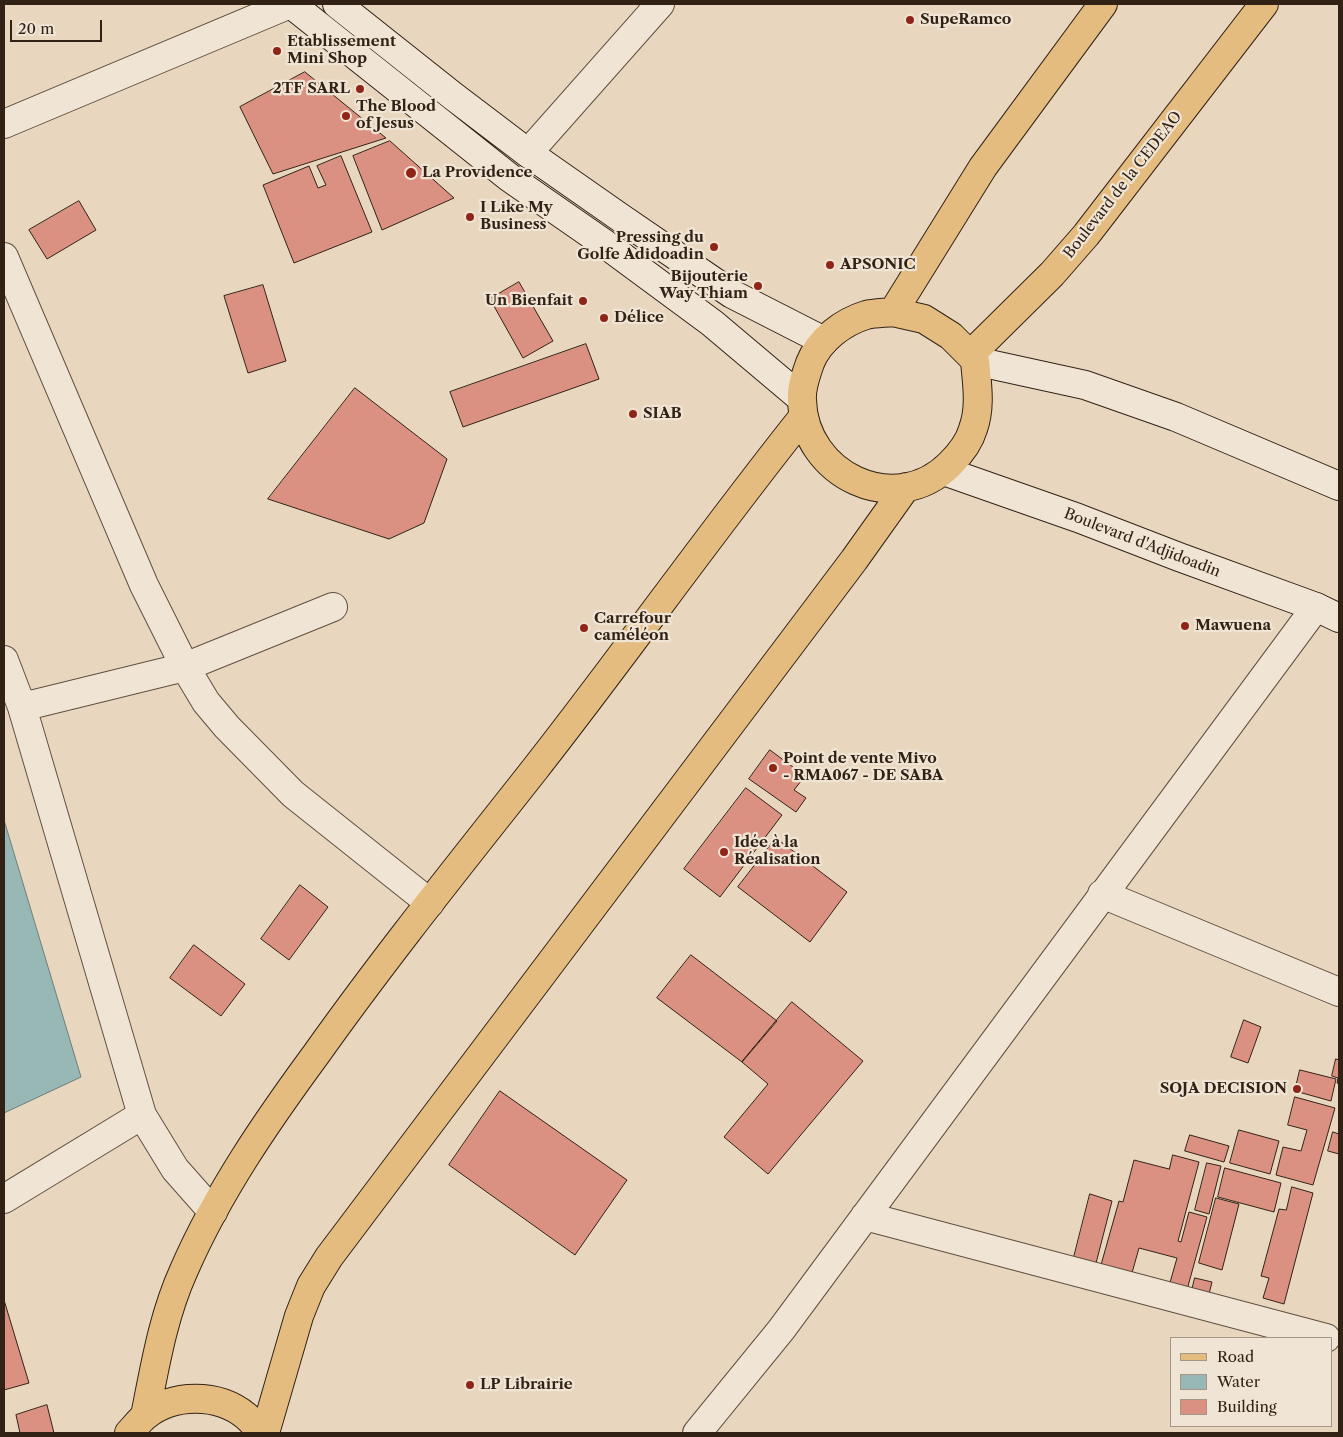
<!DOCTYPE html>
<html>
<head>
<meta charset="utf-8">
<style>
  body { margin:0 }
  #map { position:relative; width:1343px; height:1437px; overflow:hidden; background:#e8d7be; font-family:"Libre Caslon Text",serif }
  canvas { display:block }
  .frame { position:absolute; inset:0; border:5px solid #322216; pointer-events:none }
  .legend { position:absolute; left:1170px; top:1337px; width:162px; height:90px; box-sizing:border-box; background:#f0e5d5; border:1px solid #a49789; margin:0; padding:6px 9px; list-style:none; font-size:15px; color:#322216 }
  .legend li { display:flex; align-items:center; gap:10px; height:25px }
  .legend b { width:25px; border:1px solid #a49789 }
  .scale { position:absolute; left:10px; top:20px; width:92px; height:22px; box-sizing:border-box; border:2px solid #322216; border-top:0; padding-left:6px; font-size:15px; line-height:18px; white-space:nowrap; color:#322216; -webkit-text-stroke:4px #f0e5d5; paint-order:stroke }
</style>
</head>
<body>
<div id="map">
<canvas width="1343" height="1437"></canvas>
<div class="frame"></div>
<ul class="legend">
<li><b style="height:6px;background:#e4bc7f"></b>Road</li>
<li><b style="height:14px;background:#98b8b6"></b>Water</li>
<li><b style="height:14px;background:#db9182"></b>Building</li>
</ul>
<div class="scale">20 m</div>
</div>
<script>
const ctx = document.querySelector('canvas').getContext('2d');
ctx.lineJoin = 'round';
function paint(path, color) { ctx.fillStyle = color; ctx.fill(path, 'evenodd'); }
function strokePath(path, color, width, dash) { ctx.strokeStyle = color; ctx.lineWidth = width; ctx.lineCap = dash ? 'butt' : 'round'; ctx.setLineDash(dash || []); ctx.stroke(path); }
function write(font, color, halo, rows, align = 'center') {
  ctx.font = font + ' "Libre Caslon Text",serif'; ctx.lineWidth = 4.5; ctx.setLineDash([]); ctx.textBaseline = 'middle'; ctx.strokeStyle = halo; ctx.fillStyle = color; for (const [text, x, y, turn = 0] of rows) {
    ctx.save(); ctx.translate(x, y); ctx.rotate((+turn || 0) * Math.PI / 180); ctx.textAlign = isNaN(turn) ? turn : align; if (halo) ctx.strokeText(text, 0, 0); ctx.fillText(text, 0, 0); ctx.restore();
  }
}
const water = new Path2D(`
  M4 820 81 1077 4 1113Z`);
const building = new Path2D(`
  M305 72 386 138 273 174 240 107Z
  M390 141 454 198 382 230 353 156Z
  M341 156 372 232 294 263 263 185 309 166 318 188 326 185 317 166Z
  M79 201 96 230 47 259 29 230Z
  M519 282 553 341 523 358 490 299Z
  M263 285 286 361 248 373 224 296Z
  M586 344 599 379 463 427 450 392Z
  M355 388 447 459 424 523 389 539 268 499Z
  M770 750 805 776 794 790 806 798 796 812 749 779Z
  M746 788 782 815 720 897 684 869Z
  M776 838 847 892 810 942 738 887Z
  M300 885 328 907 289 960 261 939Z
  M194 945 245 984 221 1016 170 978Z
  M691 955 777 1021 742 1062 657 998Z
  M792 1002 863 1061 768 1174 724 1137 768 1084 742 1062Z
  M1244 1020 1261 1027 1248 1063 1231 1057Z
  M1336 1059 1339 1060V1084L1337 1083 1338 1078 1332 1076Z
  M1300 1070 1336 1079 1331 1101 1295 1091Z
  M500 1091 627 1180 575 1255 449 1165Z
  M1295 1097 1335 1108 1313 1185 1276 1175 1283 1147 1301 1151 1307 1130 1288 1125Z
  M1239 1130 1279 1141 1270 1174 1230 1163Z
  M1333 1132 1339 1134V1154L1328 1151Z
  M1190 1135 1229 1146 1224 1162 1185 1151Z
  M1173 1155 1199 1162 1178 1241 1181 1242 1189 1212 1207 1217 1185 1297 1167 1293 1177 1258 1139 1248 1130 1280 1099 1272 1119 1201 1123 1202 1134 1160 1169 1169Z
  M1207 1163 1221 1166 1209 1214 1195 1210Z
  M1225 1168 1281 1183 1274 1212 1218 1197Z
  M1292 1187 1313 1193 1284 1304 1263 1298 1269 1278 1261 1276 1279 1209 1286 1210Z
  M1090 1194 1112 1201 1094 1271 1072 1265Z
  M1216 1198 1239 1204 1222 1270 1199 1263Z
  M1195 1278 1212 1282 1207 1302 1190 1298Z
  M4 1300 29 1383 4 1390Z
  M47 1405 54 1433H20L16 1415Z`);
const minor = new Path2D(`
  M4 124 290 4
  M528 153 660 4
  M4 257 144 585 185 667 333 607
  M4 660 22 707 142 1115 175 1169 213 1212
  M22 707 185 667 206 702 227 727 293 794 430 903
  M1102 894 1339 992
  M4 1199 142 1115
  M865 1216 1326 1338
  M697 1433 781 1330 1316 607`);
const secondary = new Path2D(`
  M291 4 510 178 605 244 712 323 801 398
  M337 4 453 96 528 153 621 218 732 294 824 341
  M975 361 1085 385 1176 417 1339 486
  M944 471 1078 518 1179 557 1316 607 1339 618`);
const primary = new Path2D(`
  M893 312 924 319 951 336 973 358 975 361C977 384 981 407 973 429 969 443 960 454 950 464 895 519 804 475 802 400 801 387 806 375 810 363 819 340 843 322 866 315 874 313 884 313 893 312Z
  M893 312 983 167 1103 4
  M970 355 1052 274 1086 235 1264 4
  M145 1416C155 1366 163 1316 184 1270 218 1192 267 1121 317 1053 386 956 461 863 535 769 626 653 711 532 803 417
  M129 1433C134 1428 139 1421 145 1416 173 1393 218 1393 246 1416 252 1421 257 1428 262 1433
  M265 1433 299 1316 311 1286 329 1257 854 560 906 487`);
const markers = [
  [910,20,5,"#8f2418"],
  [277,51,5,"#8f2418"],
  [360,89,5,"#8f2418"],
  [346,116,5,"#8f2418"],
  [411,173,6,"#8f2418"],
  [470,217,5,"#8f2418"],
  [714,247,5,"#8f2418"],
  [830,265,5,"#8f2418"],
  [758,286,5,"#8f2418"],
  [583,301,5,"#8f2418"],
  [604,318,5,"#8f2418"],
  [633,414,5,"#8f2418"],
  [1185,626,5,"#8f2418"],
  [584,628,5,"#8f2418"],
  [773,768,5,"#8f2418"],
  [724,852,5,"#8f2418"],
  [1297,1089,5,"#8f2418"],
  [470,1385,5,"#8f2418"]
];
const poiNames = [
  ["SupeRamco",920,20],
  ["Etablissement",287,42],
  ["Mini Shop",287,59],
  ["2TF SARL",350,89,"right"],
  ["The Blood",356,107],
  ["of Jesus",356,124],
  ["La Providence",422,173],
  ["I Like My",480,208],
  ["Business",480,225],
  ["Pressing du",704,238,"right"],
  ["Golfe Adidoadin",704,255,"right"],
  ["APSONIC",840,265],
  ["Bijouterie",748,277,"right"],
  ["Way Thiam",748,294,"right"],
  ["Un Bienfait",573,301,"right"],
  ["Délice",614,318],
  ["SIAB",643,414],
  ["Carrefour",594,619],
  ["caméléon",594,636],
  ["Mawuena",1195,626],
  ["Point de vente Mivo",783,759],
  ["- RMA067 - DE SABA",783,776],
  ["Idée à la",734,843],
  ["Réalisation",734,860],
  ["SOJA DECISION",1287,1089,"right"],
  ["LP Librairie",480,1385]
];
const streetNames = [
  ["Boulevard de la CEDEAO",1123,185,-52],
  ["Boulevard d'Adjidoadin",1142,543,21]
];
paint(water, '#98b8b6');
strokePath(water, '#6f7c76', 1);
paint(building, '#db9182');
strokePath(building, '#322216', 1);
strokePath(minor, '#604f40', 30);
strokePath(secondary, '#322216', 30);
strokePath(primary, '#322216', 30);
strokePath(minor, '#f0e5d5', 28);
strokePath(secondary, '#f0e5d5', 28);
strokePath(primary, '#e4bc7f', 28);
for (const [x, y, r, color] of markers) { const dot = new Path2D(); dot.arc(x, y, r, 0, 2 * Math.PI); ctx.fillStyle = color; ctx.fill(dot); strokePath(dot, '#f0e5d5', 2); }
write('bold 15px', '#322216', '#f0e5d5', poiNames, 'left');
write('15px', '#322216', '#f0e5d5', streetNames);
</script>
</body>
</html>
